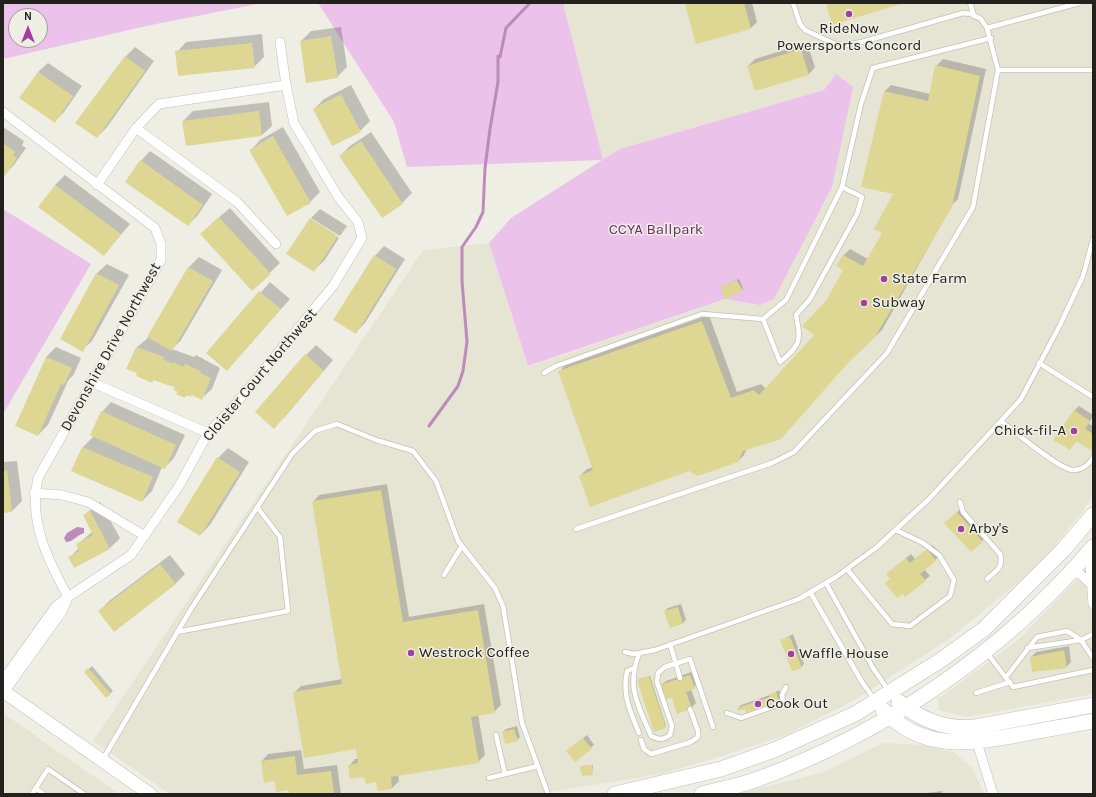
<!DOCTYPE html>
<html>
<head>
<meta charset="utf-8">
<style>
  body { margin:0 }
  #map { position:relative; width:1096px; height:797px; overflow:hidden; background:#efeee5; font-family:Karla,sans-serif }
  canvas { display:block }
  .frame { position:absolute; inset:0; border:4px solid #22211e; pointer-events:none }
  .north { position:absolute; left:8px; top:8px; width:40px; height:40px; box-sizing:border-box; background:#efeee5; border:1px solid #9d9c95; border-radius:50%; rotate:0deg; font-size:11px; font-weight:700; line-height:16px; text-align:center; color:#22211e }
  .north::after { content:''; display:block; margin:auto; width:14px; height:18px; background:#a13da3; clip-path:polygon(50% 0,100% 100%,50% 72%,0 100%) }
</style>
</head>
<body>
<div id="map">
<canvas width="1096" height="797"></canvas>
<div class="frame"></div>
<div class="north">N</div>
</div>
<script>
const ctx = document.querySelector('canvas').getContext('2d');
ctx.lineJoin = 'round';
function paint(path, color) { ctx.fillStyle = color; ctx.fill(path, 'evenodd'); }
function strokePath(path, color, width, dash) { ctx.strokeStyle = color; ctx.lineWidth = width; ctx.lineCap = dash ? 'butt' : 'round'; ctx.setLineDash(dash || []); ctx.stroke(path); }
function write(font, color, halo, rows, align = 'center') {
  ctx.font = font + ' Karla,sans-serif'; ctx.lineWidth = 3; ctx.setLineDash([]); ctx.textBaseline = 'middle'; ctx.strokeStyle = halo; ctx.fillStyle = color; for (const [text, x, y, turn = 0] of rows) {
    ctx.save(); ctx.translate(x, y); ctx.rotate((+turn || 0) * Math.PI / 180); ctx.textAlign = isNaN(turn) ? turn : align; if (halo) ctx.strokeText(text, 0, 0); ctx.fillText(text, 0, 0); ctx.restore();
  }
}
const built = new Path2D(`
  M563 3H1093V495L1083 511 1037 567 948 640 853 701 786 735 712 759 661 774 537 794H170L93 741 423 250 489 243 528 367 725 299 760 305 836 74 824 90 620 149 603 159Z
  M1093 563V694L967 717 939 710 938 699 1018 640Z
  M3 713 119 794H3Z
  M883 743 922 745 953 752 972 767 984 794H735L822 773Z`);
const green = new Path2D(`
  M3 3H263L151 25 3 59ZM16 16H40V40H16Z
  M318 3H563L603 159 620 149 824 90 836 74 853 87 832 187 774 299 760 305 725 299 528 366 489 243 511 218 602 160 407 167 394 122Z
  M3 209 91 264 3 414Z`);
const water = new Path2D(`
  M77 527 84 528V533C77 535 73 542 66 542L64 538 67 533Z`);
const shadow = new Path2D(`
  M689 3H752L757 22 751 28 686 6Z
  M341 27 347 67 337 77 301 41 311 31Z
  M262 34 264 57 254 67 177 52 186 42Z
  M807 43 815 67 809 74 756 90 748 66 755 59Z
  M135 47 154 61 107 127 97 137 125 57Z
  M943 59 986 69 958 199 952 205 882 330 852 358 747 449 744 455 737 462 689 470 580 476 587 469 593 467 560 371 566 364 709 315 737 392 761 384 766 389 815 335 827 301 845 270 838 266 844 255 850 249 868 259 883 233 894 195 884 92 891 85 930 94 936 66Z
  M48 63 82 86 64 112 55 121 38 72Z
  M351 85 370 121 360 131 314 109 324 99Z
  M269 102 272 126 262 135 183 121 193 111Z
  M3 127 24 141 22 145 26 148 14 165 4 175 3 174Z
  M283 127 320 192 310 202 251 150 260 140Z
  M371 132 412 193 402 203 382 217 340 156 350 146Z
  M150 151 212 194 198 215 188 225 141 161Z
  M65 175 130 224 104 255 55 185Z
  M230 208 280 263 252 290 211 224Z
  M320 209 347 226 340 236 311 218Z
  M311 218V220L339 238 324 261 314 270 311 219Z
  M384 246 405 259 365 323 356 332 375 256Z
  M199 257 222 270 181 340 172 349 194 357 196 355 220 368 212 389 202 398 193 394 185 396 175 387 154 380 152 382 138 372 136 348 148 338 189 267Z
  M107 264 129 275 92 341 82 350 61 339 97 273Z
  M739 279 743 289 742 290 723 286Z
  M270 282 290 299 227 370 207 353Z
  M316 345 333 360 284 418 306 355Z
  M56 347 81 358 74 374 68 381 48 425 38 435 46 357Z
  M111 402 185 435 174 458 164 468 162 467 152 491 142 501 72 471 83 447 94 436 102 412Z
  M1079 406 1093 415 1089 424 1093 426V450L1077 440 1070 449 1074 411Z
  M228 448 249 462 210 525 200 535 218 458Z
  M17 461 22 501 12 511 3 512V462Z
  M387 484 409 617 484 604 501 705 494 712 478 714 485 755 478 762 398 775 399 781 392 788 379 790 377 781 349 766 355 759H358L357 748 294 693 301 686 342 679 313 502 319 495Z
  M100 502 120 538 110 548 74 567 69 558 79 548 77 545 92 532 84 516 94 506Z
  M962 508 987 537 982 541 950 518Z
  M933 545 941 555 924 569 930 576 925 580 891 579 887 574 911 554 915 559Z
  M170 555 185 574 175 584 99 611 109 601Z
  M681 604 686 620 683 623 670 627 665 611 668 608Z
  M793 634 804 664 801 667 781 641Z
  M1069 646 1071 662 1066 667 1031 657 1036 652Z
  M92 666 113 691 106 697 85 672Z
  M694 671 699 683 691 689 696 703 691 708 672 696 661 685 666 681Z
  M650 676 666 726 665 728 639 679Z
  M779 690 782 697 779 700 745 708H738L741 705 770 695Z
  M517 726 520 737 517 740 503 732 506 729Z
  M587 735 594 745 575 761 570 748Z
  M301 750 304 769 337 765 341 794H290L289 789 276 780 262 761 268 754Z
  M593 765 592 774 581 767 583 766Z
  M942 791V794H920Z`);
const stream = new Path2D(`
  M429 426 458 386 463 371 467 342 462 281V247L476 227 483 212 485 168 490 129 498 82V56L500 57 506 28 530 3`);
const building = new Path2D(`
  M694 3H744L751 29 696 44 685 5Z
  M826 3H904L832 25Z
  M331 36 338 78 306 83 300 41Z
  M252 43 255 68 178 76 175 51Z
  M801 49 809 75 755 91 747 66Z
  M125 56 145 71 97 138 75 123Z
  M935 65 980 76 952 207 875 337 847 364 781 439 743 451 738 462 698 476 689 471 590 507 579 476 593 470 558 371 702 321 731 398 754 390 759 395 814 335 802 326 826 301 843 270 836 266 843 255 863 266 882 233 874 229 893 194 861 187 884 91 928 101Z
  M38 72 73 96 55 123 19 98Z
  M341 94 361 132 332 146 313 109Z
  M259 111 262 136 186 146 182 121Z
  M273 136 311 203 287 216 249 150Z
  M361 141 403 204 382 218 339 156Z
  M3 143 15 152 13 155 17 158 5 176 3 175Z
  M140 160 203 205 188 226 125 182Z
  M55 185 121 234 104 256 38 207Z
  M219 217 271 274 252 291 200 234Z
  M310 218 338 236 314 272 286 254Z
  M374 255 396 269 356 334 333 320Z
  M188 267 213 281 172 351 147 337Z
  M96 273 119 285 83 352 60 339Z
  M737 280 743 291 725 299 720 287Z
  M259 291 281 309 227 371 206 353Z
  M136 347 164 357 163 359 173 364V362L184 367 185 364 201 371 200 373 211 378 202 400 192 395 191 397 186 395 185 398 176 394 178 392 174 390V387L154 380 152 383 136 376 137 373 126 369Z
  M305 354 324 371 274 429 255 412Z
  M46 357 72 368 64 385 61 384 38 436 15 426Z
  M1074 410 1090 421 1085 429 1093 434V452L1076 441 1070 450 1053 440Z
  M101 411 176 445 165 469 90 435Z
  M82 447 153 477 142 502 71 471Z
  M217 457 240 472 200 536 177 522Z
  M7 470 12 512 3 513V471Z
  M381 490 403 622 478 610 495 713 471 717 479 763 391 777 392 789 378 791 376 782 366 784 364 777 350 779 348 765 358 763 356 749 304 758 293 692 342 684 312 501Z
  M90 511 110 549 74 568 68 557 79 551 76 544 93 535 83 515Z
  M957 512 983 542 971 552 944 523Z
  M927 549 936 561 920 574 926 581 905 597 903 594 897 598 885 583 890 579 886 574 906 558 910 563Z
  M160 564 176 584 114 632 98 611Z
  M678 607 683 624 670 628 664 611Z
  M790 637 802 668 792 671 780 640Z
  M1064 650 1067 668 1032 672 1030 657Z
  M88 668 111 694 106 698 84 672Z
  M690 675 695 689 686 692 692 709 677 714 672 698 665 700 660 685Z
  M649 676 666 728 654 732 637 680Z
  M776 692 779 701 746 713 745 709 738 711 737 708 770 697 769 694Z
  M514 729 518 741 505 744 502 732Z
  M583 738 592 749 575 762 566 751Z
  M295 756 297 775 331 771 334 794H289L288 790 276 792 275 781 264 783 261 761Z
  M592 765 593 775 582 776 580 767Z`);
const lane = new Path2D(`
  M970 3 974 16
  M987 28 1079 3
  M998 70H1093
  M842 187 862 197 857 214 810 299 796 315C801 342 801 344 780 362L763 319 786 300 842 187 861 104 873 68 991 38
  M1039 363 1093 397
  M544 373 556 366 702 314 763 319
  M1001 421C1014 431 1060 470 1073 470 1082 471 1088 465 1093 458
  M960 502 963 512 1000 554C1004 567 996 571 987 579
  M576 529 772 463 794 452 887 353 973 207 998 70 987 28 981 19 971 14 963 13 862 42 845 45 835 44 805 30 800 24 793 3
  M847 569 892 624 910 626 950 596 954 580 939 555 923 543 896 530
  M444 575 462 546
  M826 583 873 668 888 690
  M810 592 862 682 874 699
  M177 632 288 611 280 537 257 507
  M1093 634 1081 640 1093 658
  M670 644 680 678
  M1027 648 1081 640
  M625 652 634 654 655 650 799 599 836 577 877 547 929 499 1021 399 1060 325 1083 276 1093 239
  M987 653 1013 687 1093 670
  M639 654C626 688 638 704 651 736 659 740 663 740 670 735L672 726 657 682 658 673 665 667 690 659 713 727
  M634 668 627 671C622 696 630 710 639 733
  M1007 676 1037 637 1067 631 1081 640
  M976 693 1010 682
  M727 713 741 718 783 703 782 695 786 687
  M496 735 505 774
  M641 740 644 749 651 754 691 742 698 737V731L690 709
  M103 759 191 609 292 454 315 431 337 424 376 440 413 451 436 481 458 541 495 588 503 606 522 723 548 794
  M489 778 538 766
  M36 788 43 794
  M32 794 48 769 84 794`);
const street = new Path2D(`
  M3 112 155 228 161 244V260L38 478C28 521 48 560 68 597
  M136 128 237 202 276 244
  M97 185 136 128 159 104 286 85
  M91 382 208 433
  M34 493 62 495 88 502 145 536
  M1089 552 1093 604
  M1072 572 1080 574 1091 584
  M3 680 56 606 68 597 131 555 179 486 208 433 234 406 333 286 362 238 358 222 339 198 294 123 286 85 280 42
  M4 692 63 610 68 597
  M975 736 993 794`);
const secondary = new Path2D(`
  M3 691 150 794`);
const primary = new Path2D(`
  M899 702C921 720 945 730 974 727L1093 705
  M883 710C923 751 966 744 1017 735 1043 730 1068 726 1093 721
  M615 794 721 769 774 750 855 714 941 660 984 629 1063 550 1093 515
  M702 794C721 789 740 786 758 779 885 733 1006 650 1093 547`);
const markers = [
  [849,14,4,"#a13da3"],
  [884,279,4,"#a13da3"],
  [864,303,4,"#a13da3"],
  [1074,431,4,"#a13da3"],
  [961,529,4,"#a13da3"],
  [411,653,4,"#a13da3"],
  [791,654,4,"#a13da3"],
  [758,704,4,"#a13da3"]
];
const poiNames = [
  ["RideNow",849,29,"center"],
  ["Powersports Concord",849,46,"center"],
  ["State Farm",892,279],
  ["Subway",872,303],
  ["Chick-fil-A",1066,431,"right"],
  ["Arby's",969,529],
  ["Westrock Coffee",419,653],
  ["Waffle House",799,654],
  ["Cook Out",766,704]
];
const parkNames = [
  ["CCYA Ballpark",656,230]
];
const streetNames = [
  ["Devonshire Drive Northwest",111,347,-61],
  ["Cloister Court Northwest",260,375,-50]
];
paint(built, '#e6e5d4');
paint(green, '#ebc2ea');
paint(water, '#bc8bbb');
paint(shadow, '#0003');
strokePath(stream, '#bc8bbb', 3);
paint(building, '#ded793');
strokePath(lane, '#c2c1b8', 6);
strokePath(street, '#c2c1b8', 10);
strokePath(secondary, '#c2c1b8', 14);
strokePath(primary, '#c2c1b8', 16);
strokePath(lane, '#fff', 4.5);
strokePath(street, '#fff', 9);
strokePath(secondary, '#fff', 13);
strokePath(primary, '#fff', 15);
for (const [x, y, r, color] of markers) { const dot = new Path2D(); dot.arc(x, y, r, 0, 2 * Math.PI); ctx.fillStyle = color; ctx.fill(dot); strokePath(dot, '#efeee5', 1.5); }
write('15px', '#22211e', '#efeee5', poiNames, 'left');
write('15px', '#6b306c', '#efeee5', parkNames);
write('15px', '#22211e', '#efeee5', streetNames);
</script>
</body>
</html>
